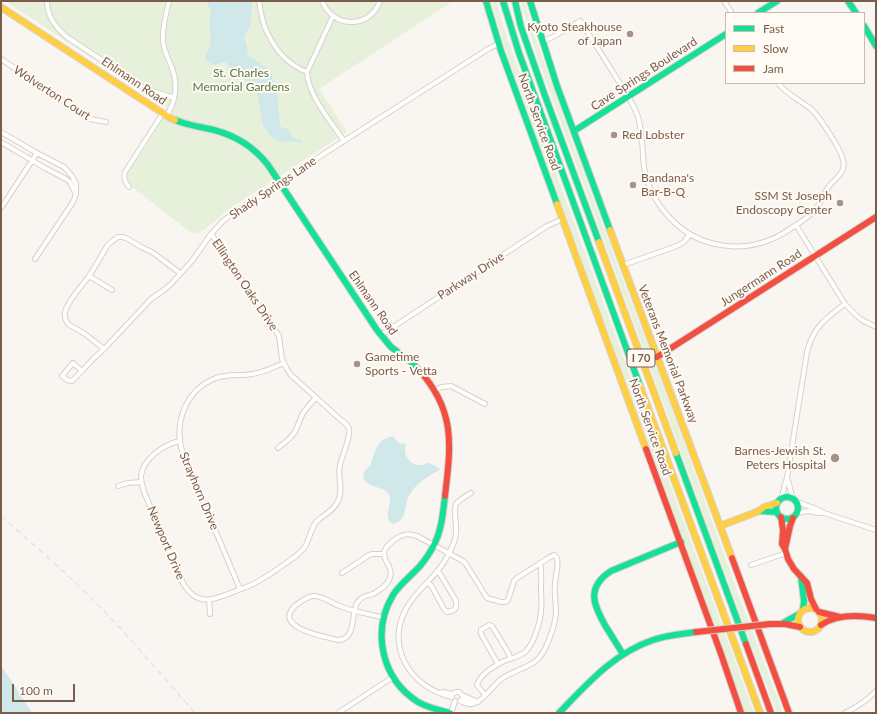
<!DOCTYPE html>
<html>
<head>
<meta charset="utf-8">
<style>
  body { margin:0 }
  #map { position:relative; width:877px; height:714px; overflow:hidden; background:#f9f5f0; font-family:Lato,sans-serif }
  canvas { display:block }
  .frame { position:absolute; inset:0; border:2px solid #7a5c4d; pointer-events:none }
  .legend { position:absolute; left:725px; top:12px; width:140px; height:72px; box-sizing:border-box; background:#fffaf3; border:1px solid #cabbb1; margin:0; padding:5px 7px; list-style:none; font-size:12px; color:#7a5c4d }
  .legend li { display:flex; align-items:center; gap:8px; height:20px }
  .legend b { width:20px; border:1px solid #cabbb1 }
  .scale { position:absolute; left:12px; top:684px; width:63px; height:18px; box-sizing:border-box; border:2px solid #7a5c4d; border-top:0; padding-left:5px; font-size:12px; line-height:14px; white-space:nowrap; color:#7a5c4d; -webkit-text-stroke:3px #fffaf3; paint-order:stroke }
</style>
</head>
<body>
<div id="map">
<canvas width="877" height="714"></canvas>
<div class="frame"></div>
<ul class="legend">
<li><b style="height:5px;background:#16e098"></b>Fast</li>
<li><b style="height:5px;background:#ffcf43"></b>Slow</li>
<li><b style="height:5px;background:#f24e42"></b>Jam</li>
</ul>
<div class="scale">100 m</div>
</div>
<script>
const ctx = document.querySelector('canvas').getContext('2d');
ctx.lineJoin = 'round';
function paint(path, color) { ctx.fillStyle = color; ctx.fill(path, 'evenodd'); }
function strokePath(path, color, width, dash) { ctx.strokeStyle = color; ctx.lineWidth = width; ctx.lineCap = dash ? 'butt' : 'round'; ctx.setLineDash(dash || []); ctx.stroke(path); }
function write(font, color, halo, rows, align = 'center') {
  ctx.font = font + ' Lato,sans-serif'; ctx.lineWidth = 4; ctx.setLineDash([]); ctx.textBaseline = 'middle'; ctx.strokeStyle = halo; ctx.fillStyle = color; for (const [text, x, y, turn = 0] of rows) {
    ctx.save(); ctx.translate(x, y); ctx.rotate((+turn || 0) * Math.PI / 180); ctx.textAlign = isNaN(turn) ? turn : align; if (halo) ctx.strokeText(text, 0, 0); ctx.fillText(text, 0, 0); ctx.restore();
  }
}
const green = new Path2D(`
  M5 1H453L319 89 347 132 229 209C221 215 205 232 196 233 195 233 191 232 190 232L131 186C127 182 126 177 128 172 131 164 139 156 144 149 153 136 161 123 167 108Z
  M491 1H496L503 26 536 119 754 713H744L729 667 701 588 507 54Z
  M521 1H524L533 31 565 122 620 272 672 409 737 591 783 713H777L754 653 543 73 533 43Z`);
const water = new Path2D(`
  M207 1H252C251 15 253 25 244 37L247 46V51L248 54 251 57 266 68 271 73 272 75 274 83 277 91 280 125 282 128 289 129 292 137C296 140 300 137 303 142L302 143 296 141 280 142 278 141 270 135 263 125 258 97 252 85 235 73 227 63 223 62 215 65 210 63 206 61V55L210 46 211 40 209 23 211 12Z
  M393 436 398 443 406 444C406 446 405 448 405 450 405 458 412 466 420 465 423 465 426 463 429 463L439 468 440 470C429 475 415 484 409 496 403 507 409 519 393 524 382 517 393 505 389 495 384 485 368 489 364 479 361 469 369 470 371 463 376 449 377 440 393 436Z
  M1 665 32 713H1Z`);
const street = new Path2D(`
  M47 1C47 16 56 28 67 37L144 88 174 98
  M259 1C261 12 262 24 268 34 276 51 289 65 307 72
  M322 1C333 29 370 29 380 1
  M724 1 732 13
  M333 16 307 72C308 95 331 122 344 141
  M542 41 551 38 580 21C592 39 603 56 614 74 622 87 631 99 637 114 643 130 642 150 644 167 647 188 659 208 674 222 700 247 740 253 772 239 780 236 787 231 793 227 801 222 809 217 815 210 820 204 823 196 827 189 833 179 847 174 843 160 841 149 819 116 811 109 800 100 787 95 778 83
  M1 59 90 119 106 122
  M166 116C175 104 178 86 173 71 170 61 164 53 163 41 162 28 166 14 169 1
  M1 132 37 153 64 167 72 176 76 184V194L73 202 35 259
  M1 142 45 168 66 179 70 182 75 192
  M129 187C125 182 123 178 125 172L163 113
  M1 208 37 153
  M796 225 845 304 857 316 862 320 876 327
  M623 265 677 246 684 242 690 234
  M89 276 112 290
  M381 335 547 226 563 219
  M104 349 85 334 68 324C66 321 64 316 65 312 68 300 82 286 89 276 96 266 101 256 107 246L111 242 118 237H122L126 238 143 248 152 252 180 273
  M82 371 72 381 67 380 62 376 73 363 82 371 94 358 104 349 151 299 164 290 171 284 192 261 211 234 224 220 247 204 336 146 488 49 498 44
  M435 391 441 387 451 386 485 404
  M179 441C164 445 143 458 141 476 141 482 143 487 144 492L183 583C187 590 192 597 201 599 211 601 219 597 228 594 238 590 248 587 257 582 270 575 283 565 296 556 299 553 304 549 306 545 310 537 311 529 316 522 324 514 333 512 338 501 344 489 337 477 340 465 342 456 351 436 349 429 348 425 344 422 341 420L291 375 287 369 282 359 279 336 217 242 211 234
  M278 448 289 439 295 432 303 413 316 397
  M787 478C790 485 790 492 793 498
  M118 486 128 483 141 482
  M781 499C784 492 784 484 787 478L807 352C813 327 826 318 845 304
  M797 502 819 510 824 513 876 530
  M797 513 808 511 818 513H824
  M751 565 786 553
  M342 573 369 555 373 554H384
  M427 583 431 585 444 609 447 612C456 611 458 607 455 599L440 574 437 571
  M240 589 183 454C173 424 185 390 216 378 228 374 240 376 252 374 263 373 274 367 284 363
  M209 599 210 614
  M384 618C370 614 356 612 342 607 332 604 324 596 314 596 307 596 300 602 295 606 272 628 326 637 338 640 356 640 351 615 357 603 361 596 367 596 373 594 378 591 387 586 389 580 398 563 368 557 397 538 404 534 408 533 417 536L463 561 466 564 487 598 501 602H505L508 600 514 581 517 578 550 557 554 555 557 558C559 567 555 576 555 585 554 594 556 603 556 613 555 626 546 652 537 660 525 670 510 671 499 681 491 688 480 705 469 704 466 704 463 702 460 701
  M498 664 481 634V630L489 625 492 626 509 654 510 659
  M440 693 443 692 453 694
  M453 694 456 692H459L462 695 478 702
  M485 695 477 685C480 675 494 666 504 661 511 658 520 657 526 651 534 643 540 623 541 612 542 604 541 595 541 587 541 579 542 571 540 563
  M452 697C411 688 384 647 407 607 418 588 439 575 448 555 452 548 456 539 456 532 457 524 453 511 456 504 459 500 466 496 471 493
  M462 699 468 701 472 704
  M338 713 393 677
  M451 713 455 701
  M845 713C857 707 867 701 876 691`);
const fast = new Path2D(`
  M486 1 501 51 557 204
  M503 1 519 53 640 386
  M515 1 521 27 544 93 599 242
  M530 1 557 86 610 230
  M848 1 856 13
  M758 13 777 1
  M864 26 876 46
  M175 120C187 125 201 127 214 130 237 136 254 147 268 165L377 330 391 347 410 361 418 369
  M574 131 726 34
  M676 453 746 644
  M445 496C443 512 442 528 435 543 431 551 426 559 420 566 411 576 400 584 393 595 371 632 382 679 418 702 428 708 440 710 450 713
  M776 508a11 11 0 1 1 22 0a11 11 0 1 1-22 0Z
  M759 511 777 512
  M801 577 804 601 803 609
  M783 623 799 614
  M623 654C617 645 612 636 606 627 594 606 585 588 611 571L681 542
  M559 713C587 684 614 653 653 640 667 635 682 634 696 632`);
const slow = new Path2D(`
  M1 7 170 118 175 120
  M557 204 646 449
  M610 230 732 558
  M599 242 676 453
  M640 386 760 713
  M720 526 759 511 764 507 777 503
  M798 620a12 12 0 1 1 24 0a12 12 0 1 1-24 0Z`);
const jam = new Path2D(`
  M657 357 876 217
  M418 369C456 410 451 445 445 496
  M646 449 721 654 741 713
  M781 517 783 530 782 544 785 549 788 559 794 569 807 583 811 599 816 609
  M785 549 790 526 793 518
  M732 558 789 713
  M819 612 840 617
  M770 624H785L800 627
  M821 625C837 614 858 615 876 618
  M746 644 771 713`);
const rail = new Path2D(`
  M1 516C35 546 70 576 102 609 134 642 164 678 195 713`);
const jamBridge = new Path2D(`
  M696 632 770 624`);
const markers = [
  [630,34,4,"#a69286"],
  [614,135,4,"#a69286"],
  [633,185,4,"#a69286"],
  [840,203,4,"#a69286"],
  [357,364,4,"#a69286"],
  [835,458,5,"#a69286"]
];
const shields = [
  [641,358,28]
];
const shieldNames = [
  ["I 70",641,358]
];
const poiNames = [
  ["Kyoto Steakhouse",622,27],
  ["of Japan",622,41],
  ["Red Lobster",622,135,"left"],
  ["Bandana's",641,178,"left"],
  ["Bar-B-Q",641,192,"left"],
  ["SSM St Joseph",832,196],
  ["Endoscopy Center",832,210],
  ["Gametime",365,357,"left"],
  ["Sports - Vetta",365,371,"left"],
  ["Barnes-Jewish St.",826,451],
  ["Peters Hospital",826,465]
];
const parkNames = [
  ["St. Charles",241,73],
  ["Memorial Gardens",241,87]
];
const streetNames = [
  ["Cave Springs Boulevard",644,74,-33],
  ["Ehlmann Road",134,81,34],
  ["Wolverton Court",52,93,33],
  ["North Service Road",539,122,70],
  ["Shady Springs Lane",273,188,-34],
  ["Parkway Drive",471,276,-33],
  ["Jungermann Road",761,278,-33],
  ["Ellington Oaks Drive",245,285,56],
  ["Ehlmann Road",373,303,55],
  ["Veterans Memorial Parkway",668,354,69],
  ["North Service Road",650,427,70],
  ["Strayhorn Drive",199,491,67],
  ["Newport Drive",166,543,67]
];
paint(green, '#e7f0db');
paint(water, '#d0e8ea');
strokePath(street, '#d7d1cb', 6);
strokePath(fast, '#d9d2cb', 8);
strokePath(slow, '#d9d2cb', 8);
strokePath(jam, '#d9d2cb', 8);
strokePath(street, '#fefefd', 4);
strokePath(fast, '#16e098', 6);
strokePath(slow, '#ffcf43', 6);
strokePath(jam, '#f24e42', 6);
strokePath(rail, '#e6e3e7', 1.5, [6, 4]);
strokePath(jamBridge, '#d9d2cb', 8, []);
strokePath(jamBridge, '#f24e42', 6);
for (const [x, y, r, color] of markers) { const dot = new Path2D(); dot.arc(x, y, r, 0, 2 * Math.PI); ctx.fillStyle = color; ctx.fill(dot); strokePath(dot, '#fffaf3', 1.5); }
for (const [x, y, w] of shields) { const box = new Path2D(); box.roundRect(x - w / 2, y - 9, w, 18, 3); ctx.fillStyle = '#fffaf3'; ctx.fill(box); strokePath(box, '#7a5c4d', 1); }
write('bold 11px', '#7a5c4d', null, shieldNames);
write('12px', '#7a5c4d', '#fffaf3', poiNames, 'right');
write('12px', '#537a41', '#fffaf3', parkNames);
write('12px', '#7a5c4d', '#fffaf3', streetNames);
</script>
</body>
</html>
